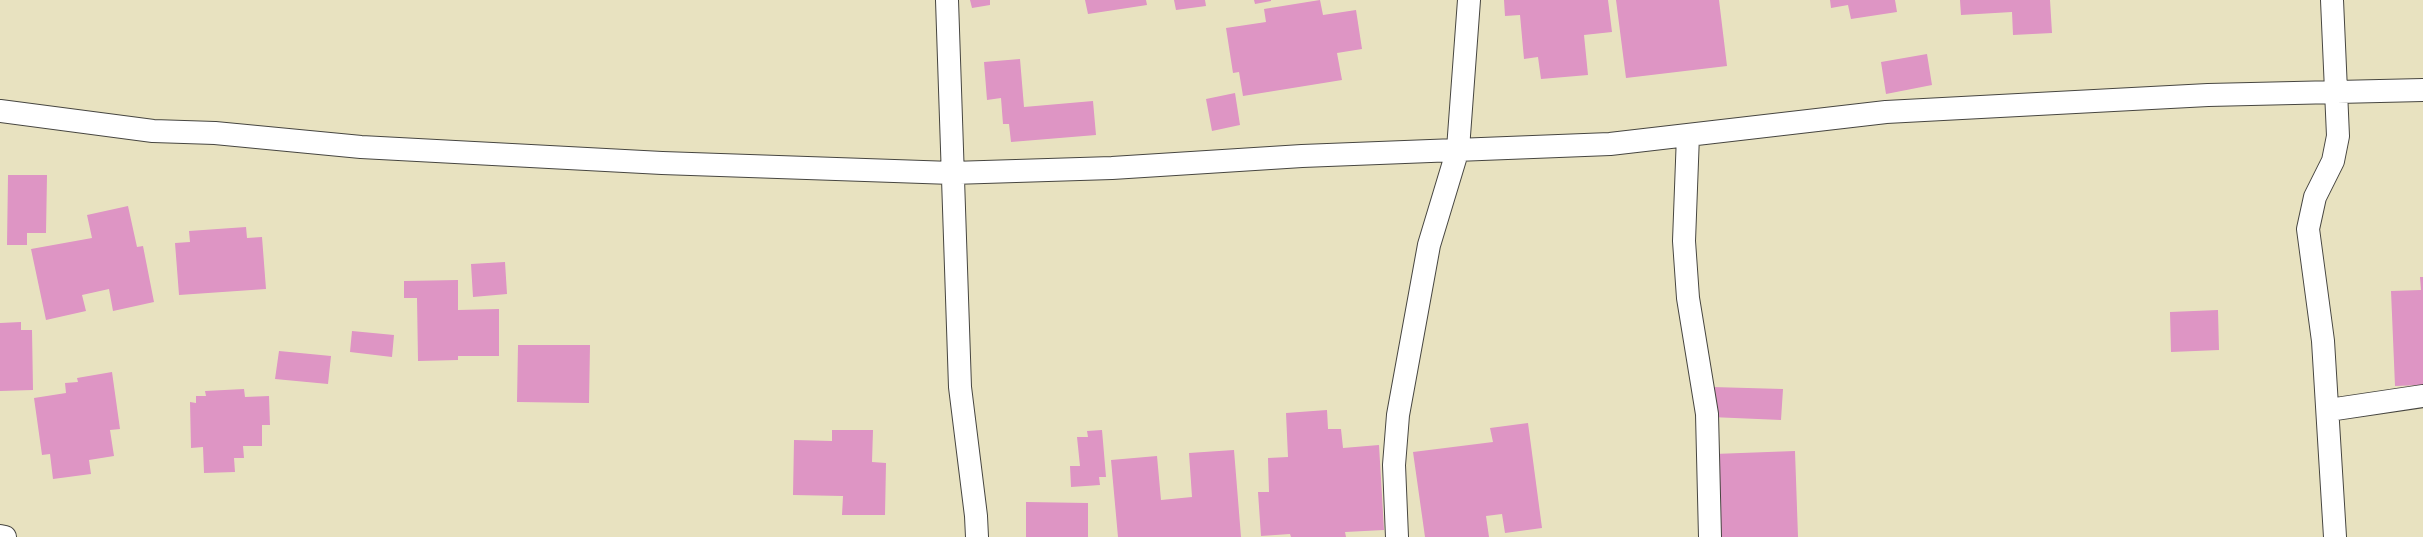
<!DOCTYPE html>
<html>
<head>
<meta charset="utf-8">
<style>
  body { margin:0 }
  canvas { display:block; background:#e8e2c0 }
</style>
</head>
<body>
<canvas width="2423" height="537"></canvas>
<script>
const ctx = document.querySelector('canvas').getContext('2d');
ctx.lineJoin = 'round';
function paint(path, color) { ctx.fillStyle = color; ctx.fill(path, 'evenodd'); }
function strokePath(path, color, width, dash) { ctx.strokeStyle = color; ctx.lineWidth = width; ctx.lineCap = dash ? 'butt' : 'round'; ctx.setLineDash(dash || []); ctx.stroke(path); }
const building = new Path2D(`
  M970 0H990V5L972 8Z
  M1085 0H1146L1147 5 1088 14Z
  M1174 0H1205L1206 6 1176 10Z
  M1254 0H1271V1L1255 4Z
  M1320 0 1323 15 1356 10 1362 49 1337 53 1342 80 1243 96 1239 72 1233 73 1226 28 1266 22 1264 9Z
  M1504 0H1608L1612 32 1584 35 1588 75 1541 79 1538 57 1524 59 1520 15 1505 16Z
  M1616 0H1719L1727 66 1626 78Z
  M1830 0H1895L1897 12 1851 19 1848 5 1831 8Z
  M1960 0H2050L2052 33 2013 35 2012 12 1961 15Z
  M1927 54 1932 85 1886 94 1881 62Z
  M1020 59 1024 107 1093 101 1096 135 1011 142 1009 124H1003L1001 98 987 100 984 62Z
  M1235 93 1240 125 1212 131 1206 99Z
  M8 175H47L46 233H27V245H7Z
  M128 206 137 247 143 246 154 302 113 311 109 289 82 295 86 311 46 320 31 249 92 238 87 215Z
  M246 227 247 238 262 237 266 289 179 295 175 243 190 242 189 231Z
  M505 262 507 294 473 297 471 264Z
  M2420 277H2423V385L2395 386 2391 291 2421 290Z
  M458 280V310L499 309V356H458V360L418 361 417 298H404V281Z
  M2218 310 2219 350 2171 352 2170 312Z
  M21 322V330H32L33 390 0 391V323Z
  M352 331 394 335 392 357 350 352Z
  M518 345H590L589 403 517 402Z
  M279 351 331 356 328 384 275 379Z
  M112 372 120 429 110 430 114 456 89 460 91 474 53 479 50 454 42 455 34 398 66 393 65 383 78 382 77 378Z
  M1712 387 1783 389 1781 420 1711 417Z
  M244 389 245 397 269 396 270 425H262V446H243L244 458H234L235 472 204 473 203 447 191 448 190 402 196 403V396H206L205 391Z
  M1327 410 1328 429H1341L1343 448 1379 445 1384 530 1345 532 1346 537H1291L1290 534 1261 536 1258 492H1269L1268 458 1288 457 1286 413Z
  M1528 423 1542 528 1505 533 1502 514 1486 516 1489 537H1425L1413 452 1493 442 1490 428Z
  M832 430H873L872 462 886 463 885 515H842L843 496 793 495 794 440 832 441Z
  M1102 430 1106 477H1099L1100 485 1071 487 1070 466H1080L1077 437H1088L1087 431Z
  M1234 450 1241 537H1118L1111 460 1157 456 1161 500 1192 497 1189 453Z
  M1795 451 1798 537H1717L1714 454Z
  M1026 502 1088 503V537H1026Z`);
const street = new Path2D(`
  M947 0 960 387 976 516 977 537
  M2332 0 2338 136 2333 161 2315 197 2308 229 2323 341 2335 537
  M0 111 153 131 215 133 361 147 662 163 952 173 1112 168 1302 156 1610 144 1886 112 2208 95 2423 90
  M1688 135 1684 241 1688 298 1707 414 1710 537
  M2329 410 2423 396
  M0 536 5 537
  M1397 537 1394 465 1398 415 1429 245 1458 149 1469 0`);
paint(building, '#de95c4');
strokePath(street, '#474641', 24);
strokePath(street, '#fff', 22);
</script>
</body>
</html>
